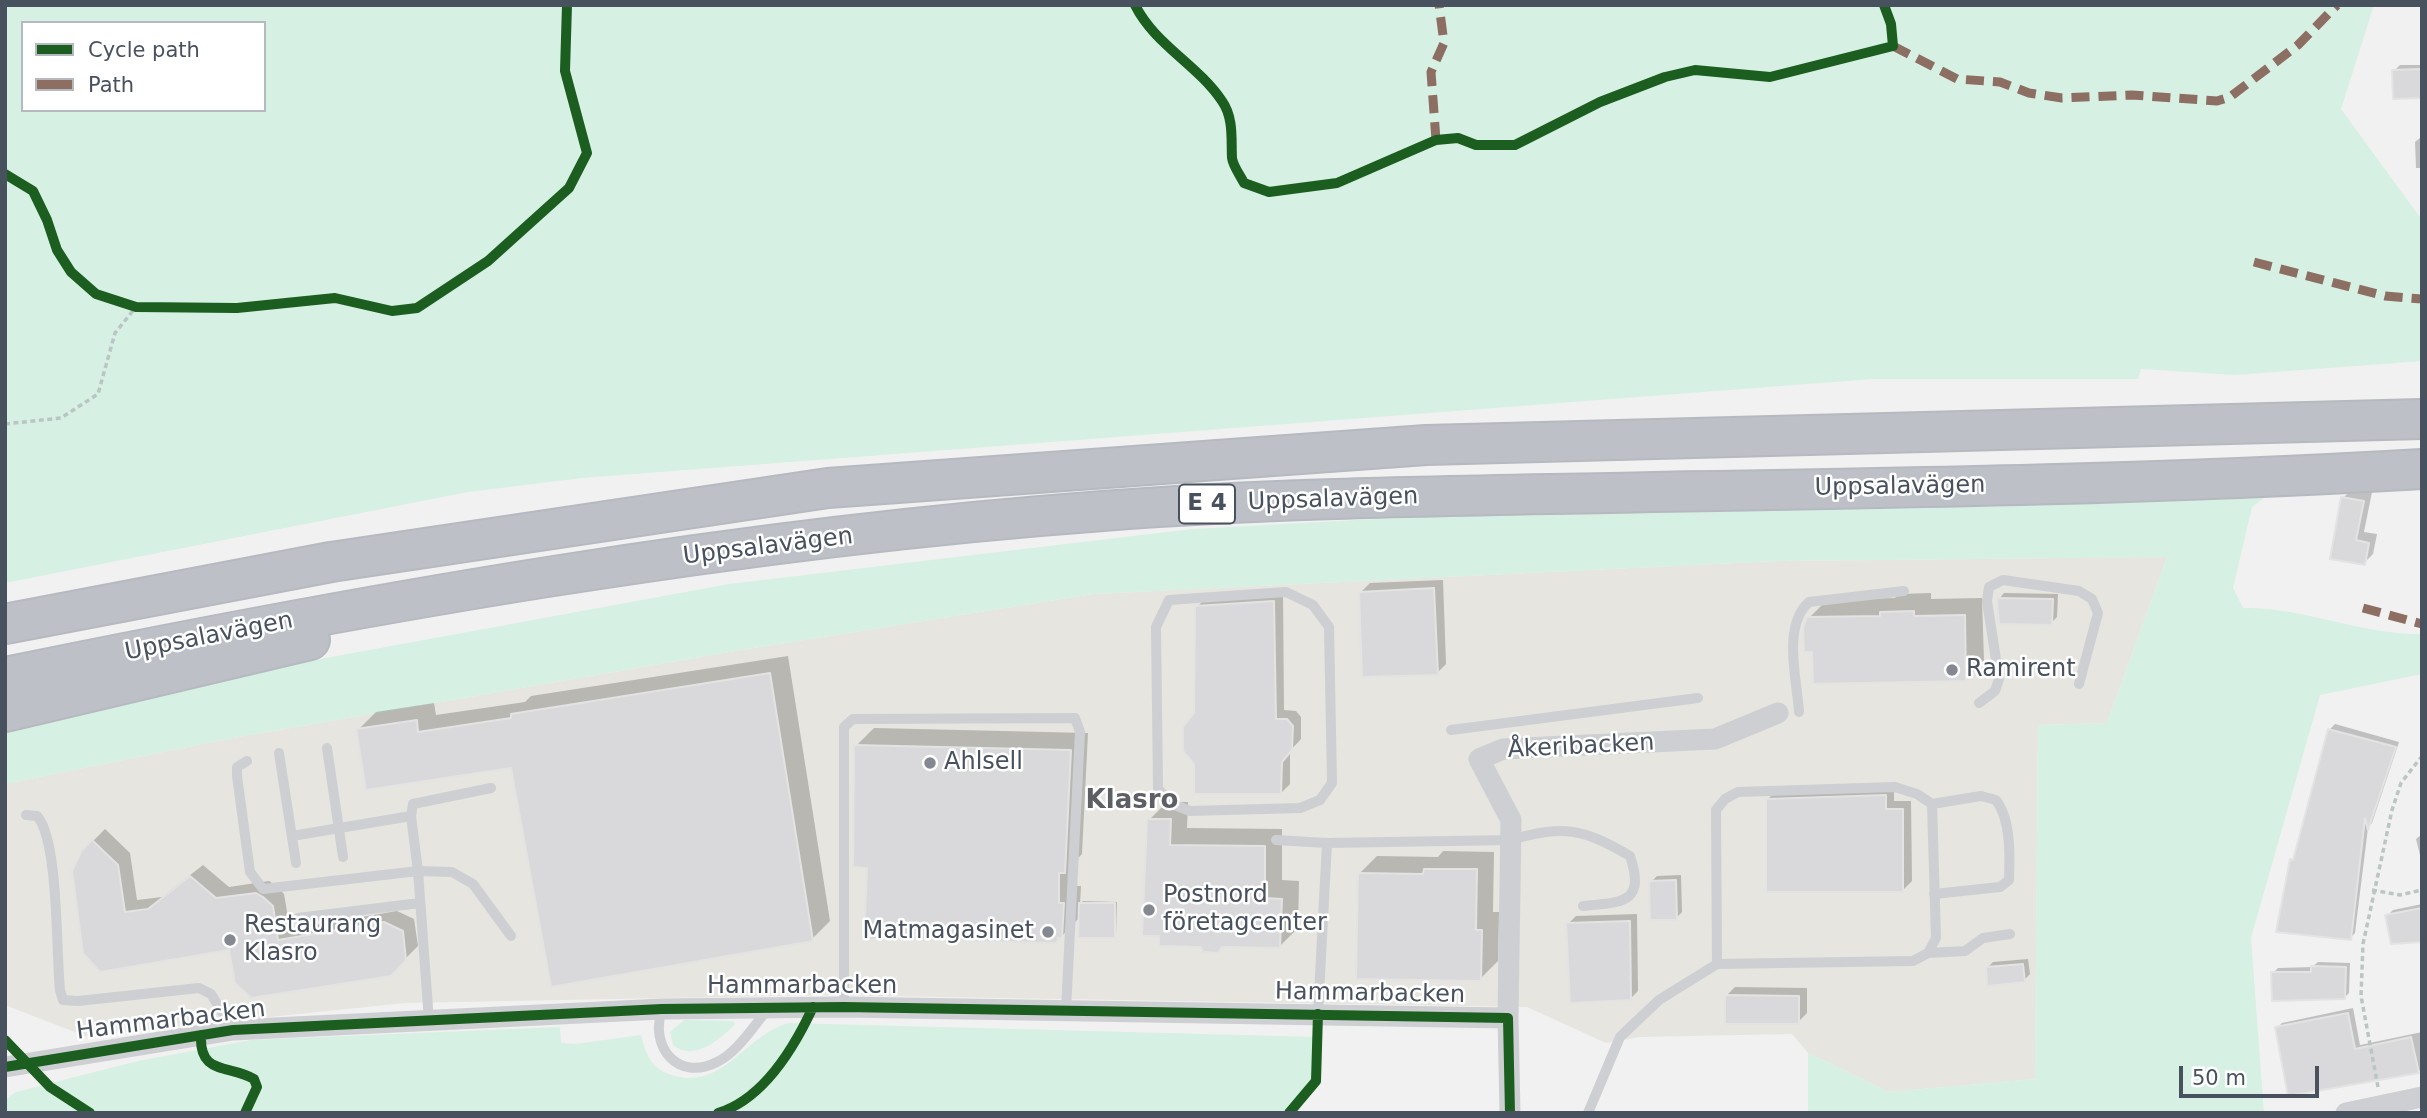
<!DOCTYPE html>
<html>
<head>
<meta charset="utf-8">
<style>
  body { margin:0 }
  #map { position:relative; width:2427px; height:1118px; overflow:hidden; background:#f2f1f1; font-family:"DejaVu Sans",sans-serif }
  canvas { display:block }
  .frame { position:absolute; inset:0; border:7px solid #48515e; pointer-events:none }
  .legend { position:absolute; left:21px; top:21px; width:245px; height:91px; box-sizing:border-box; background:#fff; border:2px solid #b6b9bf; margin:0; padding:9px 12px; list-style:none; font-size:21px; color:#48515e }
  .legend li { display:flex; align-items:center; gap:14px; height:35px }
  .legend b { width:35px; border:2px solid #b6b9bf }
  .scale { position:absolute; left:2179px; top:1066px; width:140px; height:32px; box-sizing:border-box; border:4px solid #48515e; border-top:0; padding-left:9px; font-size:21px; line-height:24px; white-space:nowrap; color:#48515e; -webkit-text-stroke:5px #fff; paint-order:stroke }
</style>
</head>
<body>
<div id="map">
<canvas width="2427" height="1118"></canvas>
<div class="frame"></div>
<ul class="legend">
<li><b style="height:9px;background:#1b5e20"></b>Cycle path</li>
<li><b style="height:9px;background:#8d6e63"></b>Path</li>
</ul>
<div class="scale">50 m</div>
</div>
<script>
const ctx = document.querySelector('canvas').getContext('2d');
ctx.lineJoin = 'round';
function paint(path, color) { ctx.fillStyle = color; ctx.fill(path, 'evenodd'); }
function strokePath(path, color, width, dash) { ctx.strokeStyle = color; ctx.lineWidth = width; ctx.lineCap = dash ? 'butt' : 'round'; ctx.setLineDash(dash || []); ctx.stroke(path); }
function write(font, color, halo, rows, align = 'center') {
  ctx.font = font + ' "DejaVu Sans",sans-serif'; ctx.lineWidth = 5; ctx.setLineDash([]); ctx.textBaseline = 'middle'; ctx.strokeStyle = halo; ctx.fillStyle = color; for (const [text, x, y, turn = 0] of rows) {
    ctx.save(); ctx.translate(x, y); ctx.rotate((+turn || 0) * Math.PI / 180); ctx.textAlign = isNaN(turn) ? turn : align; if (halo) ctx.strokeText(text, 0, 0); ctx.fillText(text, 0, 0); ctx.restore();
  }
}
const commercial = new Path2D(`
  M2167 557 2107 723 2038 725 2035 1079 1889 1092 1808 1053 1792 1034 1640 1037 1606 1043 1527 1007 824 995 405 1003 85 1036 5 1005V784L227 739 735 651 1093 594 1777 561Z`);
const green = new Path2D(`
  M5 5H2374L2341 109 2422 220V361L2235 375 2141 369 2138 379H1873L582 478 468 492 5 583ZM23 23H264V110H23Z
  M2268 495 2252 507 2233 588 2243 608C2304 607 2361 635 2422 634V674L2320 695 2251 938 2264 1113H1808V1053L1889 1092 2035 1079 2038 725 2107 723 2167 557 1777 561 1093 594 735 651 227 739 5 784V725L146 691 729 584 1192 529 1505 512Z
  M684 1020 733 1021 735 1024C720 1040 693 1062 673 1045L670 1032Z
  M789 1023 1317 1037 1316 1081 1289 1113H5V1100L16 1092 138 1061 251 1040 560 1027 561 1043 575 1044 641 1035C646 1055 651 1069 672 1075 723 1092 745 1034 789 1023Z`);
const shadow = new Path2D(`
  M2400 65H2422V97L2394 71Z
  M2421 137 2422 168H2416L2415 142Z
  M2352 489 2372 492 2364 532 2377 534 2373 554 2364 563 2332 557 2343 498Z
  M1443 580 1446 664 1437 673 1361 592 1370 583Z
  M1283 593 1284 710 1296 711 1301 717V739L1290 751V784L1281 793 1196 713 1197 607 1206 598Z
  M1931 593V599L1982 598 1984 661 1966 679 1814 650 1809 618 1827 600 1895 598 1899 594Z
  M2004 593 2058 594 2057 617 2051 623 1999 599Z
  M788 656 830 921 812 939 513 766 358 730 376 712 434 703 436 715 525 702 531 696Z
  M2335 724 2399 742 2372 823 2368 828 2355 933 2350 938 2292 860 2296 856 2330 729Z
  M874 728 1088 733 1082 854 1077 859 1076 886H1081L1080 905 1083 901 1117 902 1116 934 1114 936 1080 917 1057 941 869 866 856 746Z
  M1894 787V801H1911L1912 881 1903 890 1767 800 1776 791Z
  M1167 802H1188L1187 828 1282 829V880L1299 881 1298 928 1280 946H1223L1149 820Z
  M105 829 130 853 137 900 162 897 203 865 229 887 269 881 275 885 284 894 290 929 397 911 414 919 418 946 390 974 231 948 101 970 83 851Z
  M2422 834V863L2416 839Z
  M1443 851 1494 852 1493 912H1499L1498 961 1480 979 1359 874 1377 856 1438 857Z
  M1681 875 1682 912 1676 918 1651 882 1657 876Z
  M2422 904V940L2393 943 2387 916 2393 910Z
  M1637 914 1638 991 1631 998 1568 924 1576 916Z
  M2028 959 2030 974 2024 980 1987 968 1993 962Z
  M2318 962 2350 963 2349 993 2344 998 2273 973 2278 968 2312 967Z
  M1735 987 1807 988V1013L1798 1022 1726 996Z
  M2353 1008 2360 1045 2422 1032V1070L2289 1094 2277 1028 2282 1023Z`);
const building = new Path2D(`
  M2422 69V98L2393 99 2392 70Z
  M2341 497 2364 501 2356 540 2369 543 2365 565 2330 559Z
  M1434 588 1438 675 1362 677 1359 592Z
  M1997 598 2053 599 2052 625 1999 624Z
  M1274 601 1276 719H1287L1293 726 1292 750 1282 762 1281 794H1194V764L1183 751V727L1194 713 1195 606Z
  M1914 611V616L1965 615 1966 681 1813 684 1812 652H1804L1803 628 1807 617 1880 616V612Z
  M770 673 813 941 551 987 511 768 366 790 356 729 417 720 418 732 511 718V714Z
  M2328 729 2396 747 2368 830 2365 818 2351 940 2276 932 2290 859 2293 860Z
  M854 745 1071 750 1065 873H1059V903H1064L1062 938H1058L1057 943 864 939 867 868 853 867Z
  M1886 795V809H1903V892H1766V799Z
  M1147 819H1171L1170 845 1265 846V898L1282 899 1280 948 1222 947 1218 953 1203 952 1201 947 1159 946V936H1142Z
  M92 840 118 865 125 912 148 909 190 876 216 898 256 893 263 897 273 906 278 940 384 922 403 931 406 960 391 976 251 998 235 983 229 950 100 972 83 953 72 871 82 850Z
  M1424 869H1477L1476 930H1482L1481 981 1356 979 1358 873 1423 874Z
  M1676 880 1677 920H1650L1649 881Z
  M1079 903H1115V938H1078Z
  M2422 908V942L2391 944 2385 915Z
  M1630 921 1631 1000 1570 1003 1566 923Z
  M2023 964 2025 982 1987 986 1986 967Z
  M2311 966 2346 967 2345 999 2272 1001 2271 972H2311Z
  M1725 995 1799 996V1024H1725Z
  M2348 1013 2355 1049 2411 1037 2419 1073 2288 1096 2275 1027Z`);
const path = new Path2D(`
  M5 424 61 418 98 394 115 333 136 307
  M2372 890 2400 895 2422 890
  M2378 1087 2361 996 2363 944 2392 810 2401 783 2422 756`);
const lane = new Path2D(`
  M1286 592 1313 605 1329 627 1332 783 1320 800 1300 808 1190 811 1172 804 1158 789 1156 627 1169 600Z
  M1979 703 1995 691 1999 679 1987 601 1989 587 2003 580 2079 591 2092 599 2098 613 2079 684
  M1799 712C1797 680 1782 626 1809 602L1904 591
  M1451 730 1698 698
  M327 748 343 857
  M279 753 296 863
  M247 761 237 767V776L250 872 263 889 418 871 452 872 473 884 511 936
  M1932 804 1981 796 1996 800C2011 820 2010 855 2009 880L2000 887 1934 894
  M26 815 37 816C59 840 56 954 60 990L63 1000 78 1001 199 988 211 994 233 1030
  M411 816 413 804 491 788
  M292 836 411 816 418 871 429 1021
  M1276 840 1327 843 1511 840C1563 824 1584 829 1630 856 1646 904 1622 902 1583 906
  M298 918 420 903
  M1928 953 1965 951 1983 938 2010 934
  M844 1007V727L853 719 1075 718 1080 732 1066 1010
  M662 1009C649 1047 678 1082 717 1062 738 1052 754 1025 769 1008
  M1318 1014 1327 843
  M1588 1113 1620 1037 1659 1000 1717 964 1913 961 1928 953 1936 938 1932 804 1917 794 1895 787 1738 792 1725 799 1716 810 1717 964`);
const street = new Path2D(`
  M1508 1018 1511 820 1479 759 1503 749 1715 739 1778 713
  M5 1067 233 1030 662 1009 844 1007 1508 1018 1510 1113
  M2346 1113 2422 1097`);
const highway = new Path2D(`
  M5 624 331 562 828 488 1426 445 2422 419
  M5 677C367 603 734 538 1103 511 1286 497 1469 496 1653 492 1909 488 2166 484 2422 469
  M5 712 310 640`);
const quiet = new Path2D(`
  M1893 46 1957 79 2000 82 2029 93 2062 98 2132 95 2217 101 2230 97 2298 45 2337 5
  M1436 140 1431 72 1444 43 1439 5
  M2254 262 2385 296 2422 299
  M2363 608 2422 624`);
const cycleway = new Path2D(`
  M1135 5C1155 45 1197 64 1222 101 1234 118 1231 140 1232 158 1233 166 1240 175 1244 183L1269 192 1337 183 1436 140 1458 138 1476 145H1515L1600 102 1665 77 1695 70 1770 77 1893 46 1891 24 1884 5
  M5 174 33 191 47 220 57 250 71 272 96 294 136 307 237 308 335 298 392 311 417 308 488 261 569 188 587 153 565 71 567 5
  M201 1035C199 1076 229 1064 254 1079L257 1087 245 1113
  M5 1040 50 1087 90 1113
  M5 1067 233 1030 662 1009 844 1007 1508 1018 1510 1113
  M718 1113C764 1099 794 1048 813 1007
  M1289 1113 1316 1081 1318 1014`);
const markers = [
  [1952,670,7,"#848991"],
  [930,763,7,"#848991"],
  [1149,910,7,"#848991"],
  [1048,932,7,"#848991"],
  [230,940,7,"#848991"]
];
const shields = [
  [1207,504,56]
];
const shieldNames = [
  ["E 4",1207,504]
];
const streetNames = [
  ["Uppsalavägen",1900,487,-1],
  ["Uppsalavägen",1333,500,-2],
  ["Uppsalavägen",768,547,-7],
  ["Uppsalavägen",209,637,-11],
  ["Åkeribacken",1581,747,-3],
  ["Hammarbacken",802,987],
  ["Hammarbacken",1370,994,1],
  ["Hammarbacken",171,1021,-7]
];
const poiNames = [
  ["Ramirent",1966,670],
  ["Ahlsell",944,763],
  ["Postnord",1163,896],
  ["företagcenter",1163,924],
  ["Restaurang",244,926],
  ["Klasro",244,954],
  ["Matmagasinet",1034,932,"right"]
];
const neighbourhoodNames = [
  ["Klasro",1132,801]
];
paint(commercial, '#e6e5df');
paint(green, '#d6f0e3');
paint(shadow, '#0003');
paint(building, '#d9d9db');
strokePath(building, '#e3e3e4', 2);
strokePath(highway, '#b6b9c0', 42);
strokePath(path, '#bac6c3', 3.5, [5, 3.5]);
strokePath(lane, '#cdcfd2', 10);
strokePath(street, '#cdcfd2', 21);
strokePath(highway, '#bdc1c7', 38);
strokePath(quiet, '#8d6e63', 9, [18, 9]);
strokePath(cycleway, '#1b5e20', 10);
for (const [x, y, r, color] of markers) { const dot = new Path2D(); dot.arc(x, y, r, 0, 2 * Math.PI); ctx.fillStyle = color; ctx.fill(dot); strokePath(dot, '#fff', 2.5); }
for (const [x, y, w] of shields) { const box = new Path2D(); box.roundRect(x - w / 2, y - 19.5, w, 39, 5); ctx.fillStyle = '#fff'; ctx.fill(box); strokePath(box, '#48515e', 2); }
write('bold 23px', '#48515e', null, shieldNames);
write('24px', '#48515e', '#fff', streetNames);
write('24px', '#48515e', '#fff', poiNames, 'left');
write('bold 26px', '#5d5f65', '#fff', neighbourhoodNames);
</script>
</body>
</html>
